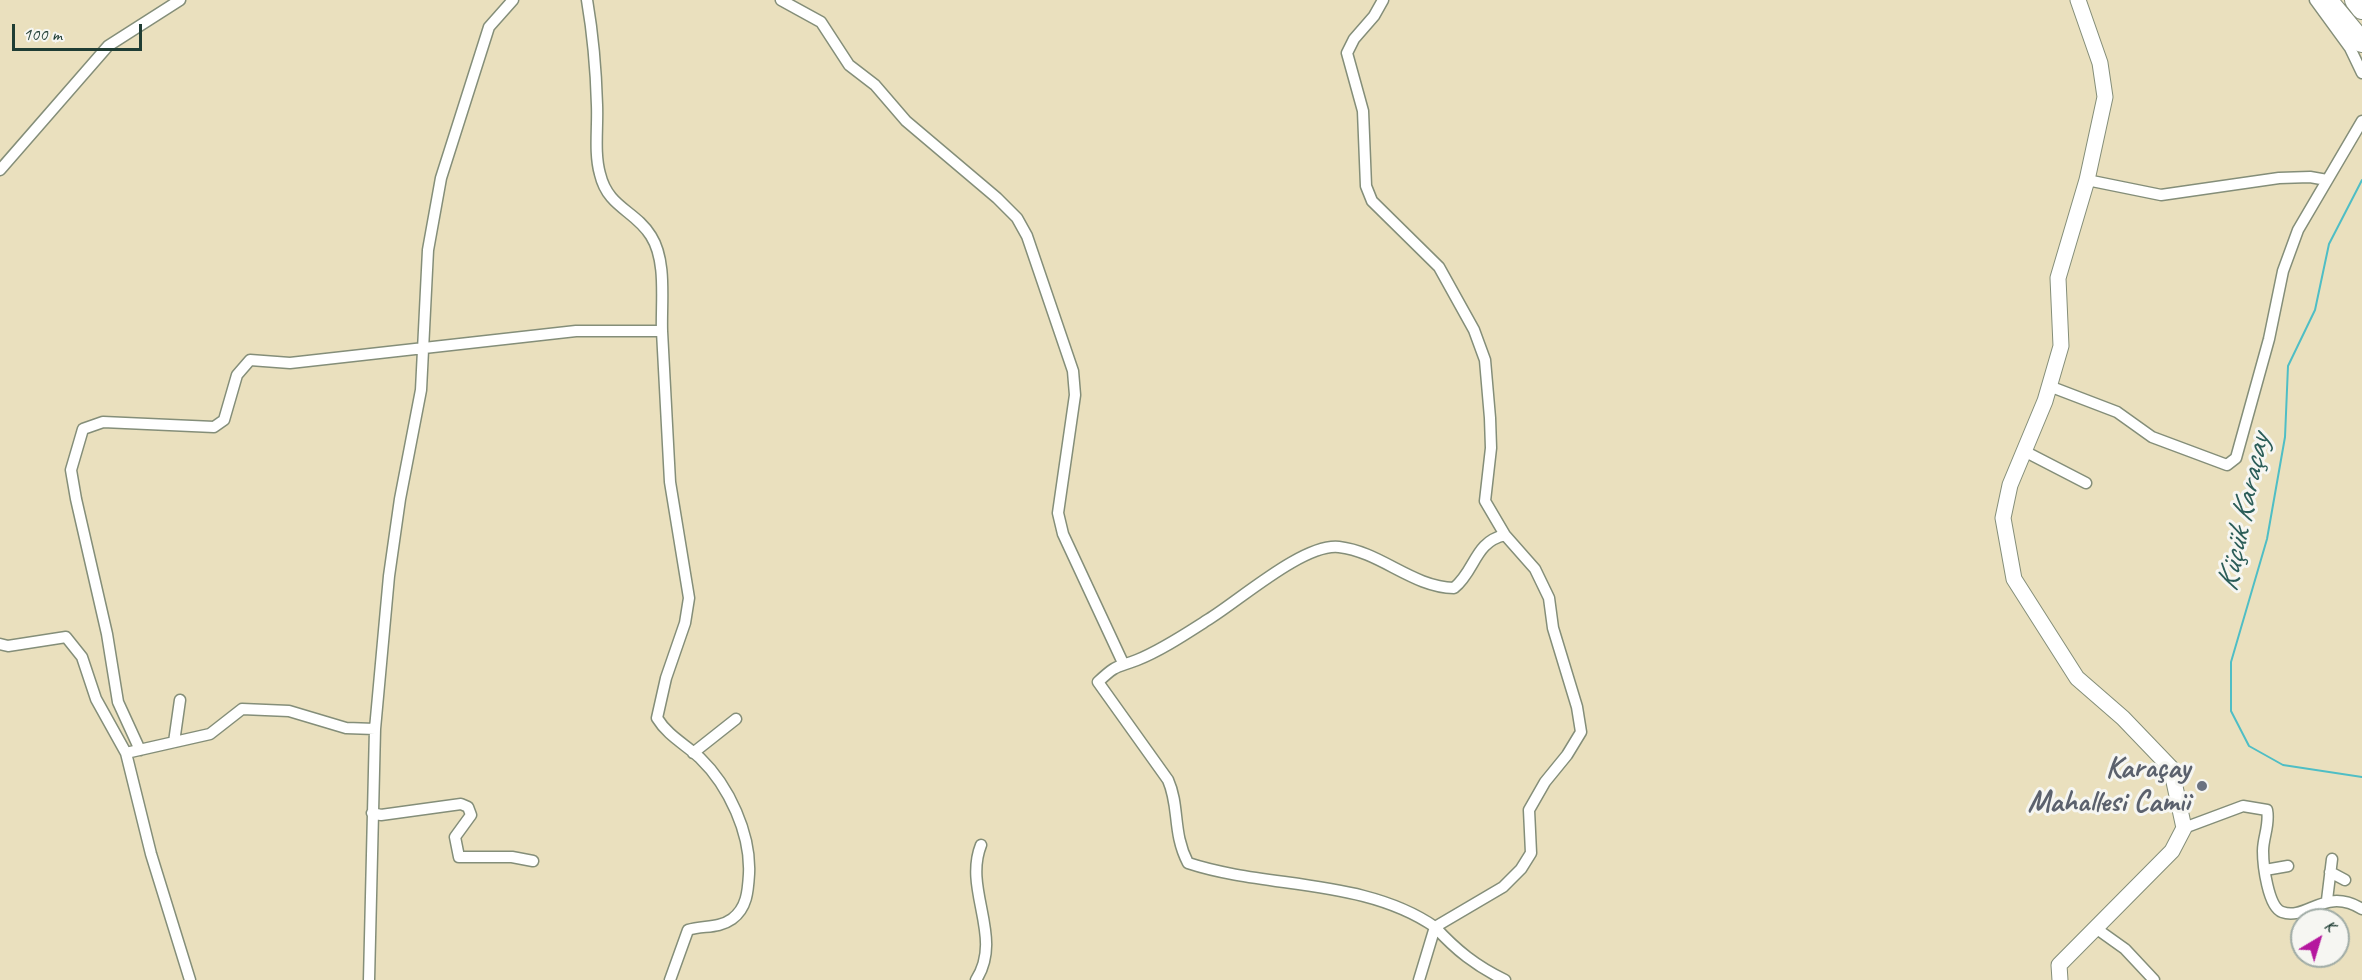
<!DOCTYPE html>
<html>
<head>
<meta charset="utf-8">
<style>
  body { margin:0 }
  #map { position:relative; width:2362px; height:980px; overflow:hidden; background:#eae0be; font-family:Caveat,sans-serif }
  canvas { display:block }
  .north { position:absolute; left:2290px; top:908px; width:60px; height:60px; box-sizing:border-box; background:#f6f6f2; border:2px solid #a0aca6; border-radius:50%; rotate:38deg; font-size:16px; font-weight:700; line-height:24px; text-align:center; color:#1f3d34 }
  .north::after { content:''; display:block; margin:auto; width:21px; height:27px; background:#b5179e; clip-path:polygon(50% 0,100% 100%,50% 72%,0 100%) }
  .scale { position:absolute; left:12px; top:24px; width:130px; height:27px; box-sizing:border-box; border:3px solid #1f3d34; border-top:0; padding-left:8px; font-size:18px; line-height:21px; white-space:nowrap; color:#1f3d34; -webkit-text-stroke:4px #f6f6f2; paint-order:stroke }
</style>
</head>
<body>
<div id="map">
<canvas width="2362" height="980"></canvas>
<div class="north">K</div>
<div class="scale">100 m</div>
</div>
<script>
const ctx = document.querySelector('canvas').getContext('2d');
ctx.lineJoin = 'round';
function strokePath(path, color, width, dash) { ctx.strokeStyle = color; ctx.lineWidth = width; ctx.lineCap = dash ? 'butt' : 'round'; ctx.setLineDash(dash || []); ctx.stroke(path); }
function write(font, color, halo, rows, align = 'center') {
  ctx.font = font + ' Caveat,sans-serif'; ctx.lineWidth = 6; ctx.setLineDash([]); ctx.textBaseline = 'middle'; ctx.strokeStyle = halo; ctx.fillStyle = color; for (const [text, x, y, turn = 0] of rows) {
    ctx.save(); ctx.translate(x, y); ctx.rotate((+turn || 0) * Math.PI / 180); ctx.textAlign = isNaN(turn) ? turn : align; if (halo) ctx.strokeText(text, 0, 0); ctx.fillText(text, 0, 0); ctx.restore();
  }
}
const stream = new Path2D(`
  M2362 180 2329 244 2315 310 2288 366 2285 437 2267 539 2231 662V711L2249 746 2283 765 2362 777`);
const street = new Path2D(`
  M587 0C593 35 596 69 597 105 598 127 594 153 600 174 608 208 635 210 651 236 667 261 661 302 662 331
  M781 0 821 22 849 65 875 85 906 121 997 198 1017 218 1027 236 1073 371 1075 395 1058 513 1063 534 1123 663
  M1383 0 1374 16 1354 39 1347 53 1363 111 1366 186 1372 201 1439 267 1474 330 1485 360 1490 418 1491 448 1485 501 1505 535 1535 569 1549 598 1553 628 1577 707 1581 732 1567 755 1545 782 1529 810 1531 853 1521 869 1503 887 1435 927C1456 950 1476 966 1505 980
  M2315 0 2350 48 2362 73
  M0 170 108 46 180 0
  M2087 180 2161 195 2279 178 2310 177 2327 180
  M2049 386 2117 412 2152 437 2227 465 2236 458 2269 339 2283 271 2298 230 2362 121
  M2024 451 2086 483
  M0 644 8 646 66 637 82 657 96 699 126 753 210 734 242 709 289 711 346 728 375 729
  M174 742 180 700
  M140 750 118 702 107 634 76 499 71 470 83 429 103 422 214 427 224 420 237 375 250 360 290 363 576 331H662L670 482 689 598 685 623 666 678 657 718C668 736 685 744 700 758 729 786 751 834 749 874 748 891 747 908 732 919 718 929 703 925 688 930L670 980
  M126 753 151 854 190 980
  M693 753 736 719
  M372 813 381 815 461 804 468 807 471 815 455 837 459 857H512L533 861
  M2184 828 2243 806 2267 810C2270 825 2263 837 2263 851 2263 865 2268 907 2282 912 2307 921 2325 886 2362 909
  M2265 870 2288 866
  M2330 872 2345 880
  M2327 900 2332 859
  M2097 929 2125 949 2154 980
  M369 980 375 729 389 576 400 499 421 390 428 250 441 178 489 27 513 0
  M976 980C1004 937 963 890 981 845
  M1419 980 1435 927C1364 878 1267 889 1188 863 1172 832 1180 807 1168 780L1098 682C1117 664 1116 668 1137 660 1162 650 1187 633 1209 619 1240 600 1304 543 1339 547 1381 552 1412 587 1454 588 1476 570 1474 542 1505 535`);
const secondary = new Path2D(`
  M2060 980 2059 965 2172 851 2184 828 2171 768 2123 718 2077 678 2014 579 2003 518 2010 485 2045 401 2061 346 2058 278 2087 180 2105 97 2100 63 2078 0`);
const highway = new Path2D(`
  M2327 0 2362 42
  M2355 0 2362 9`);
const markers = [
  [2202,786,6,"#6b7280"]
];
const worshipNames = [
  ["Karaçay",2190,769],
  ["Mahallesi Camii",2190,803]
];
const waterNames = [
  ["Küçük Karaçay",2244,513,-78]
];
strokePath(stream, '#4fbec5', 2);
strokePath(street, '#848e79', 13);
strokePath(secondary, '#848e79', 17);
strokePath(highway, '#848e79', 22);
strokePath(street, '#fff', 10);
strokePath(secondary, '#fff', 15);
strokePath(highway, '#fff', 20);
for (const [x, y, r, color] of markers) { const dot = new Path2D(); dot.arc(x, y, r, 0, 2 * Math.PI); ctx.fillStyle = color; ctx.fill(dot); strokePath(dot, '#f6f6f2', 2); }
write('bold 30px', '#5b616d', '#f6f6f2', worshipNames, 'right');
write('italic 32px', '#2b5d58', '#f6f6f2', waterNames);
</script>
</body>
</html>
